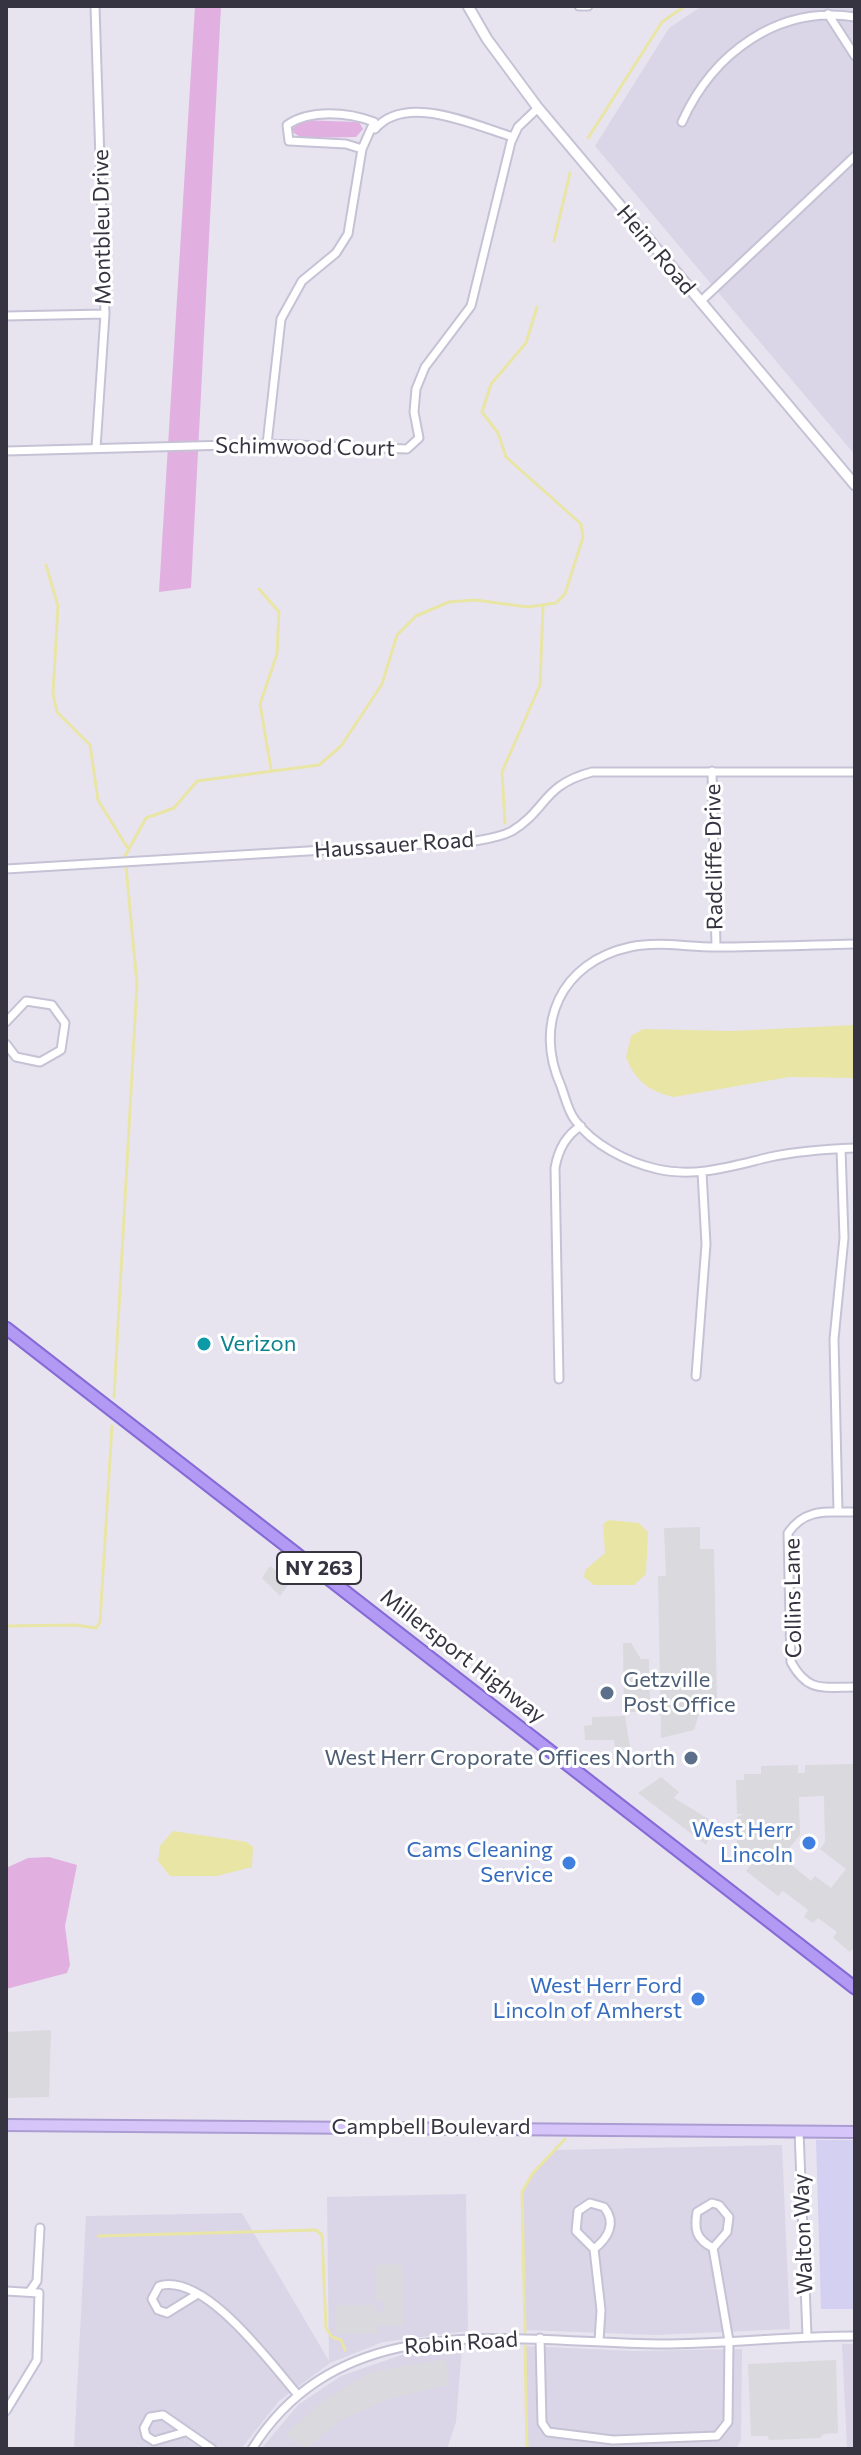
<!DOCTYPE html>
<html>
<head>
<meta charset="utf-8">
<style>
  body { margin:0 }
  #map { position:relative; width:861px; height:2455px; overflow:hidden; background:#e7e4f0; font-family:Commissioner,sans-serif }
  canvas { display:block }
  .frame { position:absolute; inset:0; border:8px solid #363441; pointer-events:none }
</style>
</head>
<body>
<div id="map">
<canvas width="861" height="2455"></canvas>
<div class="frame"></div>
</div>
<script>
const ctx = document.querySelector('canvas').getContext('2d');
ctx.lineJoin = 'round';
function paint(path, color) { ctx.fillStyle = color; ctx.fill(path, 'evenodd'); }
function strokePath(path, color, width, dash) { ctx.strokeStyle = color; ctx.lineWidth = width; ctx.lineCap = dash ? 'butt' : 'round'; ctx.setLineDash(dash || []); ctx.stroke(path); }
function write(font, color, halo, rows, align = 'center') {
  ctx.font = font + ' Commissioner,sans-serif'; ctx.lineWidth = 6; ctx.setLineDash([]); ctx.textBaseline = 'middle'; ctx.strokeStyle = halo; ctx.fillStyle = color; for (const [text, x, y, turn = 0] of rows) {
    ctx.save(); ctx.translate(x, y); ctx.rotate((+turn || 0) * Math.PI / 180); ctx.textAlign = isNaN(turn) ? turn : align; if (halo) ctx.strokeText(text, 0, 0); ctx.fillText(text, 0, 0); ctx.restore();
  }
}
const residential = new Path2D(`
  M702 6H855V455L595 146 669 28Z
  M782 2145 790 2329 656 2335 525 2330 522 2192 533 2173 555 2150Z
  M466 2194 468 2331 383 2342 330 2363 279 2401 241 2449H74L86 2216 242 2213 329 2361 327 2197Z
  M842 2344H855V2449H847Z
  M525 2346 635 2351 742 2349 741 2440 736 2449H527Z
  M462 2348 456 2422 447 2449H261L298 2405 341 2376 404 2354Z`);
const commercial = new Path2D(`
  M816 2140H855V2309H821Z`);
const green = new Path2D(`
  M195 6H221L191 588 159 592Z
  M300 120 359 122 363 129 356 137 302 138 291 131Z
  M49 1857 77 1865 65 1926 70 1965 67 1973 6 1989V1868L28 1858Z`);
const parking = new Path2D(`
  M700 1527V1549H714L717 1701H703L694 1730 661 1738 658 1576H666L664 1528Z
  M270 1566 291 1581 280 1596 262 1578Z
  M623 1643H631L641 1659H649V1685H642V1690H650V1712H624Z
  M625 1716 630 1747H615L614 1740H585L584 1726 592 1725V1717Z
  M855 1764V1946L850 1952 833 1938 837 1932 818 1918 813 1923 804 1917 808 1910 783 1891 778 1896 746 1871 751 1865 745 1855H737V1840L745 1839 744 1832H737V1817L744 1814H737L736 1780H744V1774H761V1766L798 1765V1773H805V1765ZM824 1796 825 1842 820 1849 846 1869 831 1888 815 1876 811 1881 782 1857 800 1835 799 1797Z
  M661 1777 679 1792 674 1798 715 1823 706 1845 638 1793Z
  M51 2030 49 2097 6 2098V2032Z
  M402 2264 403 2326 378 2325 377 2333 336 2334V2305H376L377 2313H384V2301H376V2265Z
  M446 2359 448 2385 391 2398 339 2421 306 2449 285 2435 324 2400 371 2372Z
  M836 2360 838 2433 824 2434 820 2438 769 2440 767 2436H751L748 2364Z`);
const water = new Path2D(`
  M855 1025V1078L789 1077 674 1097C650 1092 635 1081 626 1057L631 1036 643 1029 732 1031Z
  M609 1520 639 1523 648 1532 646 1574 634 1585H594L584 1577 585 1570 605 1553 603 1524Z
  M173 1831 247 1842 253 1847 252 1867 217 1876H170L158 1861 160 1846Z`);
const stream = new Path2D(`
  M588 138 662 22 685 6
  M554 241 570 173
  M46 565 58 606 53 694 57 712 90 745 98 800 127 847
  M259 589 279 612 277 654 260 704 271 769
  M505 823 502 772 540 685 543 607
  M114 1397 137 984 125 856 146 818 174 808 197 781 319 765 341 746 365 710 382 684 397 635 416 616 449 602 475 600 528 607 556 603 565 594 583 537 581 524 506 457 498 433 482 412 491 384 526 343 537 307
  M6 1626 75 1625 96 1628 100 1622 112 1426
  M98 2236 316 2230 322 2235 326 2328 332 2337 341 2340 345 2350
  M525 2332 522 2192 533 2173 565 2139
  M525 2346 527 2449`);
const minor = new Path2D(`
  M95 6 105 314 96 448
  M579 6H588
  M828 14 855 56
  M682 122C713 53 778 5 855 17
  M362 149 346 144 289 141 287 125C310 109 348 112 374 122L375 129C406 92 476 126 513 137
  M700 302 855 156
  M6 316 105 314
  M267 444 281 319 302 281 336 253 348 234 362 149 374 122
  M6 451 267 444 407 449 419 438 414 412 416 389 425 367 471 306 511 142 518 127 538 108
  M712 771 716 947
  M6 869 475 841C487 839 501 837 512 831 547 810 542 785 592 772H855
  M855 944C808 945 762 947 715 947 687 947 658 941 630 947 561 962 533 1024 561 1086 565 1097 568 1111 575 1120 593 1145 627 1162 657 1169 696 1178 732 1166 770 1157 798 1151 827 1149 855 1148
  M6 1022 26 1001 52 1005 65 1023 61 1050 40 1062 16 1057 6 1044
  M696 1376 706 1244 702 1172
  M559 1379 555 1168C558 1151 566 1135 581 1126
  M838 1512 834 1339 844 1238 841 1149
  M855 1512C827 1512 805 1508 788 1533L791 1662C808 1693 823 1687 855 1687
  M799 2131 807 2336
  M590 2203 604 2207C617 2223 608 2238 594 2249L576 2231 578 2211Z
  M712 2203 719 2205 729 2217 727 2232 713 2248C696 2239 694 2230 697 2212Z
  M594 2249 601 2310 599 2341
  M6 2291 39 2293 37 2360 6 2411
  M30 2291 37 2281 40 2228
  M196 2295 167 2313 158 2310 152 2299 159 2286C205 2272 271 2364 298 2395
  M540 2338 542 2423 548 2432 613 2440 717 2436 728 2422 729 2341 713 2248
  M185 2432 154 2441 146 2436 144 2428 150 2417 163 2415 212 2449
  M252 2449C343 2304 516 2343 660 2344 725 2344 790 2336 855 2336`);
const tertiary = new Path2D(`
  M468 6 487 39 538 108 855 485`);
const secondary = new Path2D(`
  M6 2125 855 2132`);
const primary = new Path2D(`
  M6 1328 855 1988`);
const markers = [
  [204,1344,8,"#0f9aa8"],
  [607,1693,8,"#5c6f8a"],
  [691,1758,8,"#5c6f8a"],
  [809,1843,8,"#3f7fe0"],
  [569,1863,8,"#3f7fe0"],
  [698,1999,8,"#3f7fe0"]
];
const shields = [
  [319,1568,84]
];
const shieldNames = [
  ["NY 263",319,1568]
];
const streetNames = [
  ["Montbleu Drive",102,227,-91],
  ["Heim Road",656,250,50],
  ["Schimwood Court",305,447,1],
  ["Haussauer Road",394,845,-4],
  ["Radcliffe Drive",714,857,-91],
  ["Collins Lane",793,1598,-91],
  ["Millersport Highway",463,1656,38],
  ["Campbell Boulevard",431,2127],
  ["Walton Way",803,2234,-92],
  ["Robin Road",461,2343,-4]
];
const cultureNames = [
  ["Verizon",220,1344]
];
const serviceNames = [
  ["Getzville",623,1680],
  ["Post Office",623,1705],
  ["West Herr Croporate Offices North",675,1758,"right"]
];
const shopNames = [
  ["West Herr",793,1830],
  ["Lincoln",793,1855],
  ["Cams Cleaning",553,1850],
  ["Service",553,1875],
  ["West Herr Ford",682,1986],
  ["Lincoln of Amherst",682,2011]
];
paint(residential, '#dad6e7');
paint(commercial, '#d4d0f1');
paint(green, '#e1b0e1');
paint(parking, '#dad9de');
paint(water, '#e8e5a5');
strokePath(stream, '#e8e5a5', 3);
strokePath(minor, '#c6c2d5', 11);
strokePath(tertiary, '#c6c2d5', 13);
strokePath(secondary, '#ab9cd2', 14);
strokePath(primary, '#866bd7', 15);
strokePath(minor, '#fff', 7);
strokePath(tertiary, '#fff', 9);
strokePath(secondary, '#d5c5f9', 10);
strokePath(primary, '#b199f4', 11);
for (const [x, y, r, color] of markers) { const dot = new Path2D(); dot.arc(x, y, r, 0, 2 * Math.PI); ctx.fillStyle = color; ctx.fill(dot); strokePath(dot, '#fff', 3); }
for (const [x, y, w] of shields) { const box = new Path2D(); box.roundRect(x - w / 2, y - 16, w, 32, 6); ctx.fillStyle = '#fff'; ctx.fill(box); strokePath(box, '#363441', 2); }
write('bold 20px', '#363441', null, shieldNames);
write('22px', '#363441', '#fff', streetNames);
write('22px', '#0d838f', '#fff', cultureNames, 'left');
write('22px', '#4e5e75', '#fff', serviceNames, 'left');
write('22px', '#366cbe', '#fff', shopNames, 'right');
</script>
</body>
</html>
